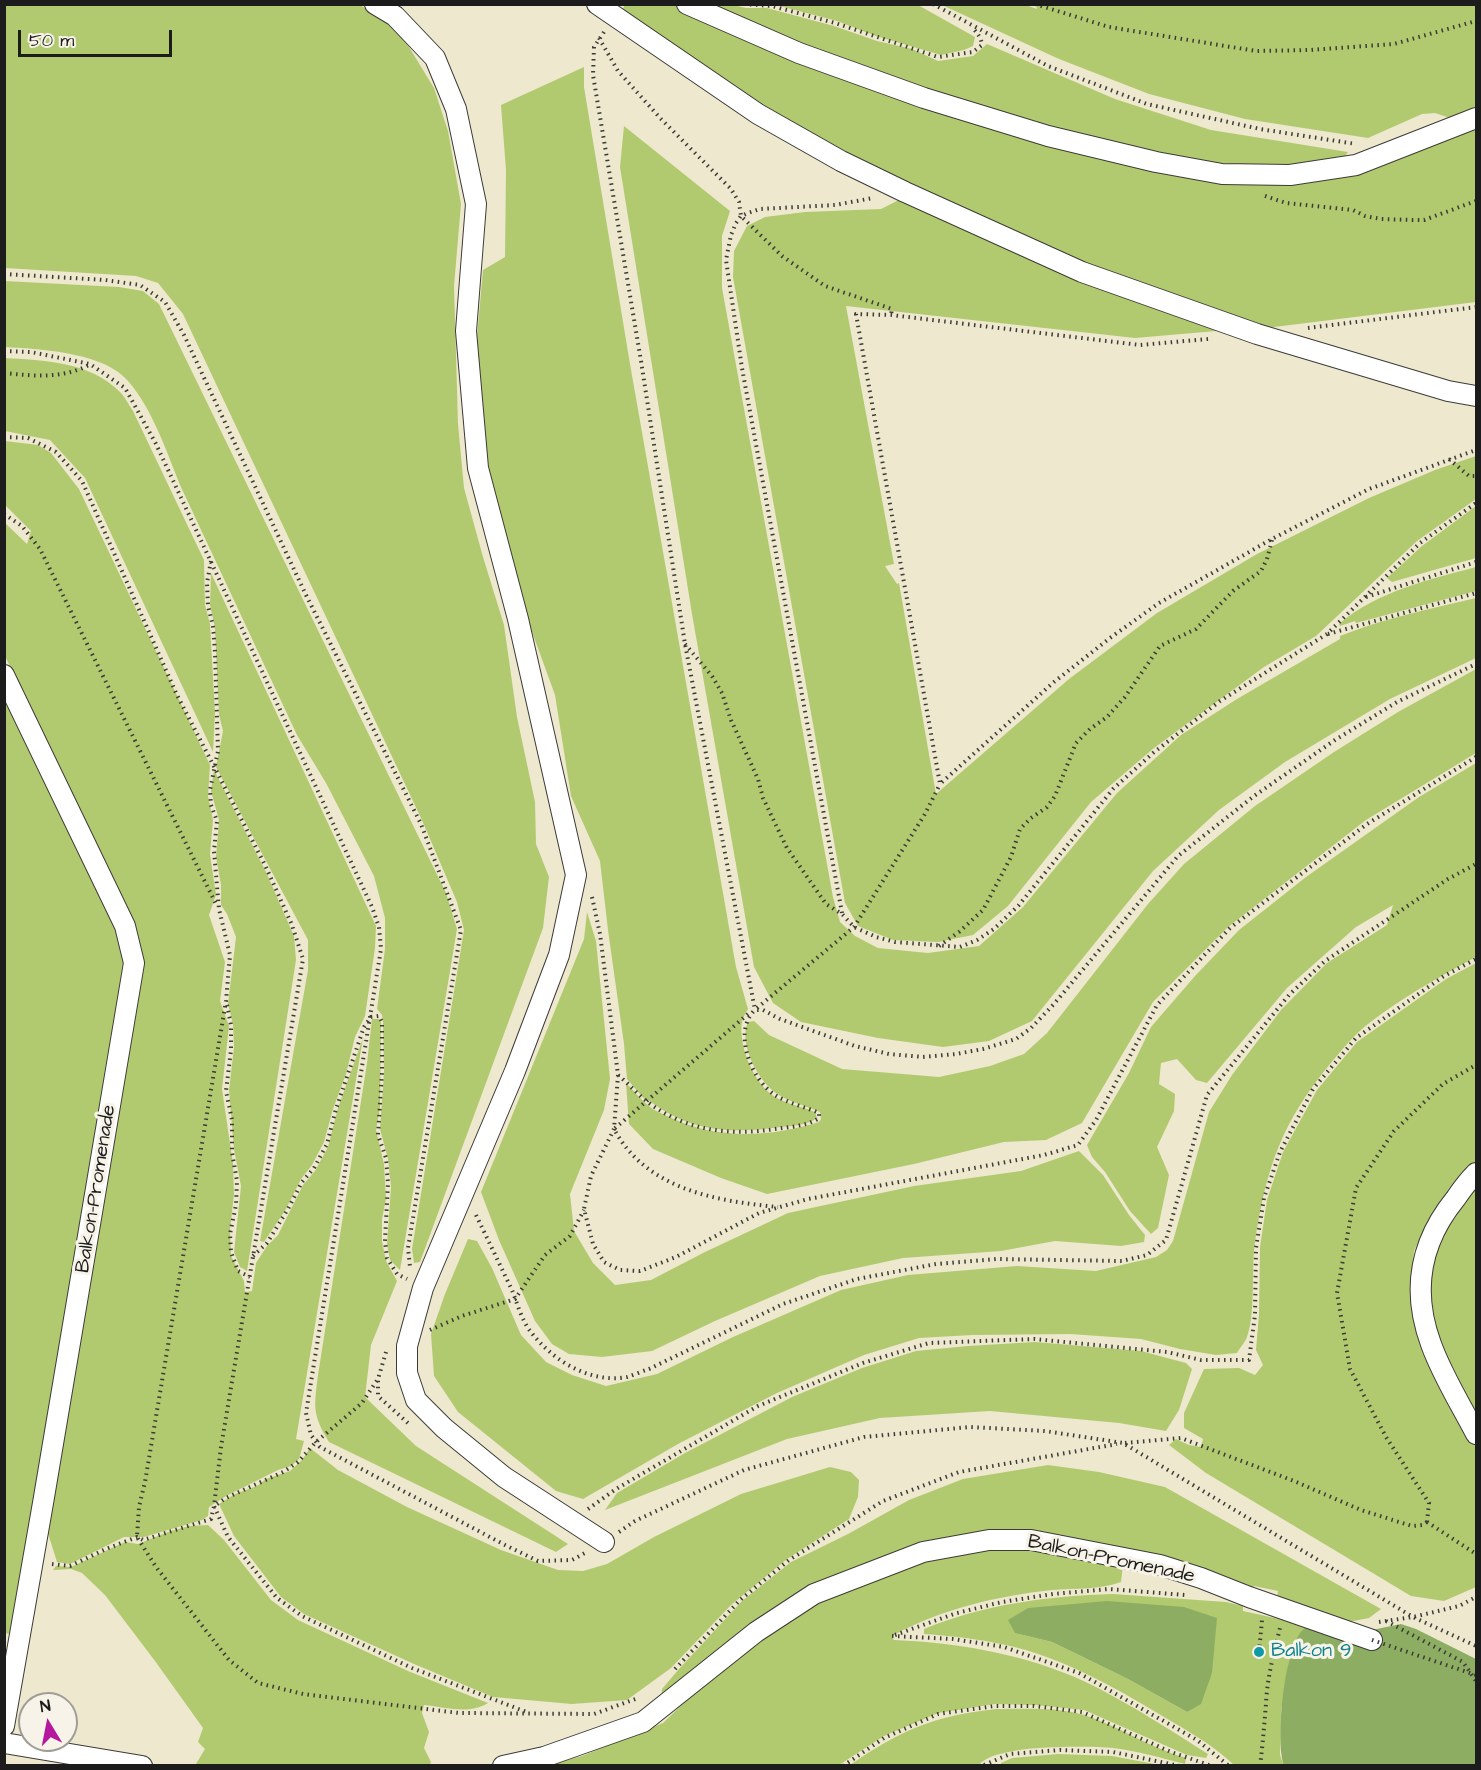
<!DOCTYPE html>
<html>
<head>
<meta charset="utf-8">
<style>
  body { margin:0 }
  #map { position:relative; width:1481px; height:1770px; overflow:hidden; background:#eee8cf; font-family:"Architects Daughter",sans-serif }
  canvas { display:block }
  .frame { position:absolute; inset:0; border:6px solid #1c1c1c; pointer-events:none }
  .north { position:absolute; left:18px; top:1692px; width:60px; height:60px; box-sizing:border-box; background:#f7f3e8; border:2px solid #9f9d96; border-radius:50%; rotate:350deg; font-size:16px; font-weight:700; line-height:24px; text-align:center; color:#1c1c1c }
  .north::after { content:''; display:block; margin:auto; width:21px; height:27px; background:#b5179e; clip-path:polygon(50% 0,100% 100%,50% 72%,0 100%) }
  .scale { position:absolute; left:18px; top:30px; width:154px; height:27px; box-sizing:border-box; border:3px solid #1c1c1c; border-top:0; padding-left:8px; font-size:18px; line-height:21px; white-space:nowrap; color:#1c1c1c; -webkit-text-stroke:4px #f7f3e8; paint-order:stroke }
</style>
</head>
<body>
<div id="map">
<canvas width="1481" height="1770"></canvas>
<div class="frame"></div>
<div class="north">N</div>
<div class="scale">50 m</div>
</div>
<script>
const ctx = document.querySelector('canvas').getContext('2d');
ctx.lineJoin = 'round';
function paint(path, color) { ctx.fillStyle = color; ctx.fill(path, 'evenodd'); }
function strokePath(path, color, width, dash) { ctx.strokeStyle = color; ctx.lineWidth = width; ctx.lineCap = dash ? 'butt' : 'round'; ctx.setLineDash(dash || []); ctx.stroke(path); }
function write(font, color, halo, rows, align = 'center') {
  ctx.font = font + ' "Architects Daughter",sans-serif'; ctx.lineWidth = 6; ctx.setLineDash([]); ctx.textBaseline = 'middle'; ctx.strokeStyle = halo; ctx.fillStyle = color; for (const [text, x, y, turn = 0] of rows) {
    ctx.save(); ctx.translate(x, y); ctx.rotate((+turn || 0) * Math.PI / 180); ctx.textAlign = isNaN(turn) ? turn : align; if (halo) ctx.strokeText(text, 0, 0); ctx.fillText(text, 0, 0); ctx.restore();
  }
}
const green = new Path2D(`
  M1023 4 1037 9 1036 5H1476V111L1453 119 1435 113 1422 114 1368 138 1245 119 1149 94 1059 59 942 5Z
  M4 5H360L388 22 409 47 434 88 448 131 461 204 454 286 458 424 464 488 483 557 504 625 517 717 535 802 536 844 549 877 543 928 420 1262 414 1263 412 1249 464 930 457 902 421 818 183 314 158 283 136 276 5 268Z
  M625 5H677L728 27 924 106 1291 180 1476 123V302L1258 329 1083 264 906 187 813 135 719 78 622 10Z
  M706 5H733L746 8H767L834 26 877 41 912 49 938 61 973 56 987 44 1115 99 1211 130 1348 152 1340 163 1285 168 1179 160 975 110 916 89Z
  M776 5H918L975 37 973 46 964 50 941 55 876 36 837 21Z
  M584 67V87L630 364 736 967 748 1009C746 1013 743 1017 742 1022 738 1046 754 1084 775 1097 787 1104 803 1107 815 1112L817 1118C808 1125 792 1126 781 1127 730 1134 689 1132 647 1099L646 1101 627 1079 624 1044 608 930 600 861 571 796 555 695 527 618 488 468 477 337 483 270 505 257 506 170 501 105Z
  M624 126 730 211 722 236V288L833 897 840 922 855 936 878 948 928 953 979 946 1023 907 1117 793 1181 735 1237 699 1340 639V636C1384 618 1431 609 1476 598V658L1390 699 1285 762 1219 810 1153 871 1032 1021 989 1041 943 1047 878 1038 801 1022 773 1003 754 967 692 614 620 167Z
  M899 200 1228 330 1135 338 846 306 894 564 885 566 897 584 899 583 936 794 1069 679 1157 613 1257 554 1369 498 1435 470 1476 456V499L1417 541 1316 636 1264 667 1154 748 1091 802 1008 906 973 935 938 942 893 940 858 926 845 903 733 277 734 251 747 226 765 217 805 212 881 209Z
  M5 281 119 287 143 291 159 304 446 893 457 929 400 1270 390 1260 387 1244 391 1187 388 1159 380 1129 384 1072 383 1022 382 1015 377 1009 385 949V918L374 876 326 783 297 735 180 485C167 452 149 400 123 376 97 352 38 349 5 347Z
  M4 358C43 360 91 362 120 392 125 397 129 405 133 411L204 560 205 605 210 624 215 713 213 752 85 478 50 440 5 431Z
  M5 441 38 445 51 453 79 489 210 765 208 796 213 820 210 854 216 895 209 915 225 962 220 1001 229 1026 222 1089 233 1164 234 1194 230 1230 231 1256 244 1281 245 1292 252 1291 256 1263 267 1246 278 1235 303 1185 315 1171 328 1147 338 1108 363 1038 296 1439 304 1441 299 1459 291 1466 278 1470 226 1496 209 1507 208 1516 202 1520 144 1537H124L70 1564 57 1562 46 1527 141 965 135 925 5 656V523L27 544 31 531 5 505Z
  M1476 506V558L1392 582 1387 578 1422 546Z
  M1476 567V591L1356 623 1355 621 1340 626 1339 624C1378 591 1428 580 1476 567Z
  M211 573 376 926 375 948 365 1016 355 1037 346 1074 333 1109 324 1142 312 1165 301 1179 286 1209 264 1242 260 1241 308 970V940L216 767 223 731 219 715 215 628 210 605Z
  M1476 669V753L1366 820 1228 927 1153 1002 1082 1123 1046 1140 1004 1142 914 1164 767 1194 721 1178 653 1149 629 1124 626 1083C633 1090 640 1099 649 1106 653 1110 659 1112 665 1115 713 1140 768 1138 819 1122L821 1119 820 1112C807 1106 786 1101 776 1093 758 1081 738 1043 748 1022L754 1021 769 1035 842 1069 939 1077 990 1066 1024 1054 1047 1033 1148 904 1184 864 1255 806 1334 752 1398 712Z
  M4 687 113 910 126 961 11 1634 4 1633Z
  M1476 763V957C1439 977 1401 998 1368 1024 1353 1036 1342 1050 1330 1064 1282 1122 1266 1168 1255 1242 1251 1269 1256 1313 1247 1337 1245 1342 1240 1348 1237 1353L1216 1355 1180 1349 1141 1339 1070 1334 972 1335 919 1338 864 1355 777 1393 678 1444 583 1499 556 1491 458 1412 434 1376 431 1334 445 1294 468 1239 477 1241 492 1268 521 1335 546 1362 572 1375 606 1386 657 1374 733 1337 841 1290 908 1275 1017 1266 1096 1271 1156 1257 1167 1250 1173 1241 1209 1112 1232 1075 1281 1010 1327 963 1387 925 1393 905 1356 927 1287 988 1207 1083 1196 1080 1177 1059 1161 1063 1159 1084 1175 1094 1174 1111 1157 1147 1169 1175 1158 1228 1151 1234 1130 1211 1105 1172 1092 1157 1087 1145 1129 1073 1151 1027 1195 976 1239 930 1306 877 1419 797Z
  M214 770 266 872 294 936 296 960 247 1271 240 1267 234 1252 241 1186 234 1149 229 1090 234 1047 233 1024 228 1004 236 937 227 914 221 905V885L216 857 219 820 211 791Z
  M587 912 596 941 610 1079 604 1110 570 1194 574 1231 593 1263 615 1285 651 1280 705 1252 788 1213 914 1186 1021 1171 1079 1151 1103 1175 1129 1215 1145 1235 1144 1242 1121 1246 1055 1241 1001 1251 903 1258 820 1276 715 1321 652 1351 602 1357 569 1354 552 1344 535 1321 499 1240 481 1192 584 939Z
  M1476 963V1161L1434 1210 1414 1251 1412 1287 1436 1367 1476 1448V1587L1444 1601 1411 1596 1206 1473 1169 1445 1176 1439 1189 1445 1201 1447 1203 1439 1184 1428V1413L1204 1369 1239 1368 1255 1375 1263 1365 1256 1350 1259 1314 1260 1247 1267 1200 1283 1152 1317 1090 1357 1042 1446 979Z
  M372 1019H379L381 1022 380 1108 376 1130 384 1164 386 1199 382 1219V1241L386 1261 397 1281 371 1345 365 1397 416 1446 568 1544 556 1552 329 1442C312 1414 314 1407 318 1375L367 1063Z
  M1476 1181V1423L1435 1340 1426 1305 1436 1236Z
  M1035 1342 1141 1351 1186 1363 1192 1369 1179 1410 1166 1431 1119 1423 990 1411 880 1418 787 1439 605 1510 617 1493 685 1453 792 1397 862 1368 916 1351 968 1346Z
  M310 1448 338 1470 407 1507 501 1550 558 1570 583 1571 607 1564 654 1537 741 1494 830 1467 851 1472 859 1480 858 1497 849 1519 787 1559 731 1605 671 1668 627 1700 572 1704 493 1697 414 1664 304 1614 281 1597 234 1536 219 1504 235 1494 257 1486 266 1479 290 1471 302 1460Z
  M1048 1465 1099 1472 1165 1487 1381 1609 1369 1618 1348 1622 1276 1602 1278 1591 1254 1586 1253 1592 1036 1535 862 1567 661 1702 662 1689 679 1669 742 1601 791 1562 848 1534 909 1500 963 1479Z
  M208 1525 224 1540 271 1600 298 1620 408 1671 488 1703C469 1715 445 1707 424 1705L422 1713 429 1732 424 1748 431 1762 430 1765 199 1766 196 1764 205 1749 198 1742 203 1728 155 1661 105 1595 82 1573 71 1569 53 1570 56 1566 71 1567 125 1542 138 1544 168 1532 189 1526Z
  M1011 1547 1123 1564 1121 1582C1100 1590 1075 1588 1052 1590 997 1596 941 1609 892 1636L894 1640C964 1643 1036 1656 1098 1688 1136 1708 1172 1731 1208 1754L1206 1758 1187 1755 1084 1710 1036 1705 995 1704 938 1713 884 1736 839 1765 544 1766 582 1756 663 1723 702 1685 758 1640 815 1601 931 1558Z
  M1113 1594 1226 1602 1243 1606V1611L1284 1620 1286 1616 1312 1625 1290 1655 1281 1711 1280 1755 1284 1766 1234 1765C1212 1744 1186 1730 1159 1714 1112 1686 1061 1657 1006 1645 979 1639 952 1636 924 1634V1629C984 1604 1049 1596 1113 1594ZM1015 1633 1212 1673 1187 1712 1128 1679 1052 1642Z
  M996 1709C1023 1709 1057 1707 1084 1715 1119 1726 1150 1748 1186 1758L1185 1764C1162 1758 1137 1751 1113 1748 1086 1746 995 1744 979 1765H850C901 1730 933 1716 996 1709Z
  M1058 1754 1112 1756 1160 1765H1001V1763L1012 1758Z`);
const forest = new Path2D(`
  M1107 1601 1184 1607 1217 1618 1212 1673 1201 1704 1187 1712 1128 1679 1052 1642 1015 1633 1008 1620 1028 1608Z
  M1401 1624 1416 1629 1476 1659V1765H1284C1275 1743 1284 1642 1305 1628 1315 1621 1355 1631 1369 1632L1372 1630Z`);
const path = new Path2D(`
  M744 4 772 6 835 23 938 57 973 52 982 45C981 37 977 33 972 27
  M933 4 1048 66 1147 104 1260 129 1356 144
  M1035 4 1109 27 1256 51 1310 50 1394 44 1476 21
  M604 32 594 47 593 75 641 361 685 644 755 1010
  M599 38 618 71 661 119 731 189 739 202 741 216 782 256 825 286 892 309 891 315
  M1265 196 1286 203 1353 210 1365 216 1381 219 1412 220H1424L1476 201
  M4 274 105 280 140 285 165 302 184 335 306 595 421 824 461 930 408 1248 410 1267
  M1308 328 1476 307
  M1208 339 1140 345 891 315 856 314 940 784 1054 682 1110 638 1159 603 1272 539 1369 489 1476 450
  M4 351 31 352 90 364 125 388 156 444 372 907 379 927 381 949 306 1413 311 1435 320 1447 505 1545 538 1561 572 1560 585 1553
  M4 373C34 376 62 379 89 365
  M4 437 28 438 56 452 82 481 177 695 265 865 292 925 303 959 221 1447 214 1506 228 1537 277 1598 302 1616 412 1668 529 1713
  M1449 459 1469 476H1476
  M4 514 22 526 40 549 217 906
  M211 561 207 583 208 606 213 626 215 652 218 751 210 790 211 805 217 821 214 851 219 909 230 955 226 1001 145 1482 139 1507 137 1537 156 1567 229 1660 258 1683 303 1694 459 1713 594 1714 638 1698
  M1366 597 1476 562
  M1328 634 1476 593
  M685 644 712 676 722 693 731 720 758 779 763 798 773 819 787 848 826 904 842 914 854 927 876 937 895 942 960 947 977 940 994 929 1019 905 1113 789 1153 753 1220 701 1327 634 1420 543 1476 503
  M592 897 600 934 618 1075 614 1129 591 1176 584 1209 593 1244 604 1262 620 1270 640 1271 676 1257 759 1213 808 1199 1044 1155 1078 1145 1096 1120 1157 1005 1230 928 1367 824 1476 757
  M842 913 742 368 726 260 731 235 736 223 741 216 748 213 760 209 835 205 873 198
  M939 946 959 932 983 910 1011 857 1020 829 1031 818 1047 807 1055 796 1076 743 1090 729 1107 717 1125 697 1160 646 1196 629 1233 591 1261 571 1267 559 1272 540
  M227 1005 231 1025V1050L226 1091 232 1120V1152L237 1181 236 1205 230 1234 231 1252 238 1271 250 1277
  M757 1008 854 927 925 814 940 784
  M748 1014 614 1129C646 1189 715 1201 778 1207
  M618 1075C629 1084 638 1095 649 1103 687 1131 730 1136 775 1129 790 1127 807 1126 819 1118V1113C806 1107 787 1103 775 1095 751 1080 732 1031 755 1010H763L780 1019 855 1046 889 1054 923 1057 956 1054 983 1049 1016 1039 1031 1028 1054 1004 1178 856 1254 796 1335 740 1397 702 1476 664
  M476 1215C488 1240 500 1265 512 1290 517 1303 522 1321 531 1332 552 1360 590 1384 627 1377 634 1375 642 1371 649 1369L783 1304 857 1279 936 1264 996 1259 1122 1261 1147 1255 1166 1240 1207 1095 1289 995 1325 961 1448 879 1476 864
  M253 1256 267 1243 288 1209 302 1182 314 1168 327 1144 336 1109 364 1027 371 1017 379 1016 382 1022V1072L378 1135 386 1158 388 1183 385 1241 387 1258 397 1274 407 1279
  M430 1330 462 1316 515 1299 545 1255 570 1236 584 1210
  M386 1352 378 1379V1396L410 1425
  M1125 1443 1181 1438 1294 1481 1361 1510 1412 1526 1423 1525 1427 1522
  M588 1509 616 1489 758 1406 863 1363 929 1343 1034 1339 1167 1352 1201 1360H1249L1255 1315 1256 1248 1264 1198 1280 1152 1313 1089 1356 1038 1444 976 1476 959
  M1427 1522 1429 1503 1386 1437 1350 1369 1337 1293 1356 1188 1394 1131 1443 1084 1476 1065
  M1427 1522 1476 1554
  M619 1532 635 1521 744 1470 864 1437 970 1427 1045 1431 1123 1443 1413 1617 1476 1646
  M52 1564 70 1566 106 1549 137 1537 143 1540 211 1519 214 1506 226 1498 283 1472 298 1462 316 1442 362 1403 378 1379
  M1386 1621 1463 1662 1476 1681
  M1379 1622 1413 1617 1459 1606 1476 1597
  M895 1635 957 1613 1002 1602 1053 1594 1109 1589 1185 1595
  M892 1636 953 1639 1004 1647 1079 1673 1197 1740 1229 1766
  M1259 1652 1262 1620
  M675 1669 740 1600 789 1560 883 1501 959 1472 1117 1444
  M984 1765 1010 1754 1060 1750 1113 1752 1180 1766
  M843 1766 884 1738 938 1714 995 1706H1034L1082 1712 1171 1752 1212 1766
  M1260 1766C1263 1743 1264 1726 1266 1704 1267 1678 1274 1653 1280 1628`);
const minor = new Path2D(`
  M375 4 395 16 435 58 456 109 476 204 466 331 478 468 518 619 576 875 559 955 515 1071 423 1288 407 1346V1373L416 1400 444 1428 504 1477 604 1542
  M597 4 758 114 841 161 905 192 1082 272 1257 334 1448 391 1476 396
  M687 4 799 53 924 98 1048 136 1156 162 1222 174 1290 175 1356 165 1476 118
  M4 675 125 926 134 963C92 1218 49 1472 4 1726
  M1476 1173C1469 1180 1462 1189 1456 1198 1420 1242 1411 1290 1431 1344 1442 1375 1461 1405 1476 1434
  M4 1743 142 1766
  M503 1766 544 1757 643 1722 756 1632 814 1594 923 1552 989 1540H1031L1160 1565 1201 1578 1249 1597 1372 1640`);
const pathBridge = new Path2D(`
  M1372 1640 1476 1675`);
const markers = [
  [1259,1652,6,"#0f9aa8"]
];
const streetNames = [
  ["Balkon-Promenade",97,1189,-81],
  ["Balkon-Promenade",1111,1560,12]
];
const cultureNames = [
  ["Balkon 9",1271,1652]
];
paint(green, '#b2ca6f');
paint(forest, '#8dae62');
strokePath(minor, '#3c3b37', 22);
strokePath(path, '#3c3b37', 4, [1.5, 4.5]);
strokePath(minor, '#fff', 20);
strokePath(pathBridge, '#3c3b37', 4, [1.5, 4.5]);
for (const [x, y, r, color] of markers) { const dot = new Path2D(); dot.arc(x, y, r, 0, 2 * Math.PI); ctx.fillStyle = color; ctx.fill(dot); strokePath(dot, '#f7f3e8', 2); }
write('20px', '#1c1c1c', '#f7f3e8', streetNames);
write('20px', '#0d838f', '#f7f3e8', cultureNames, 'left');
</script>
</body>
</html>
